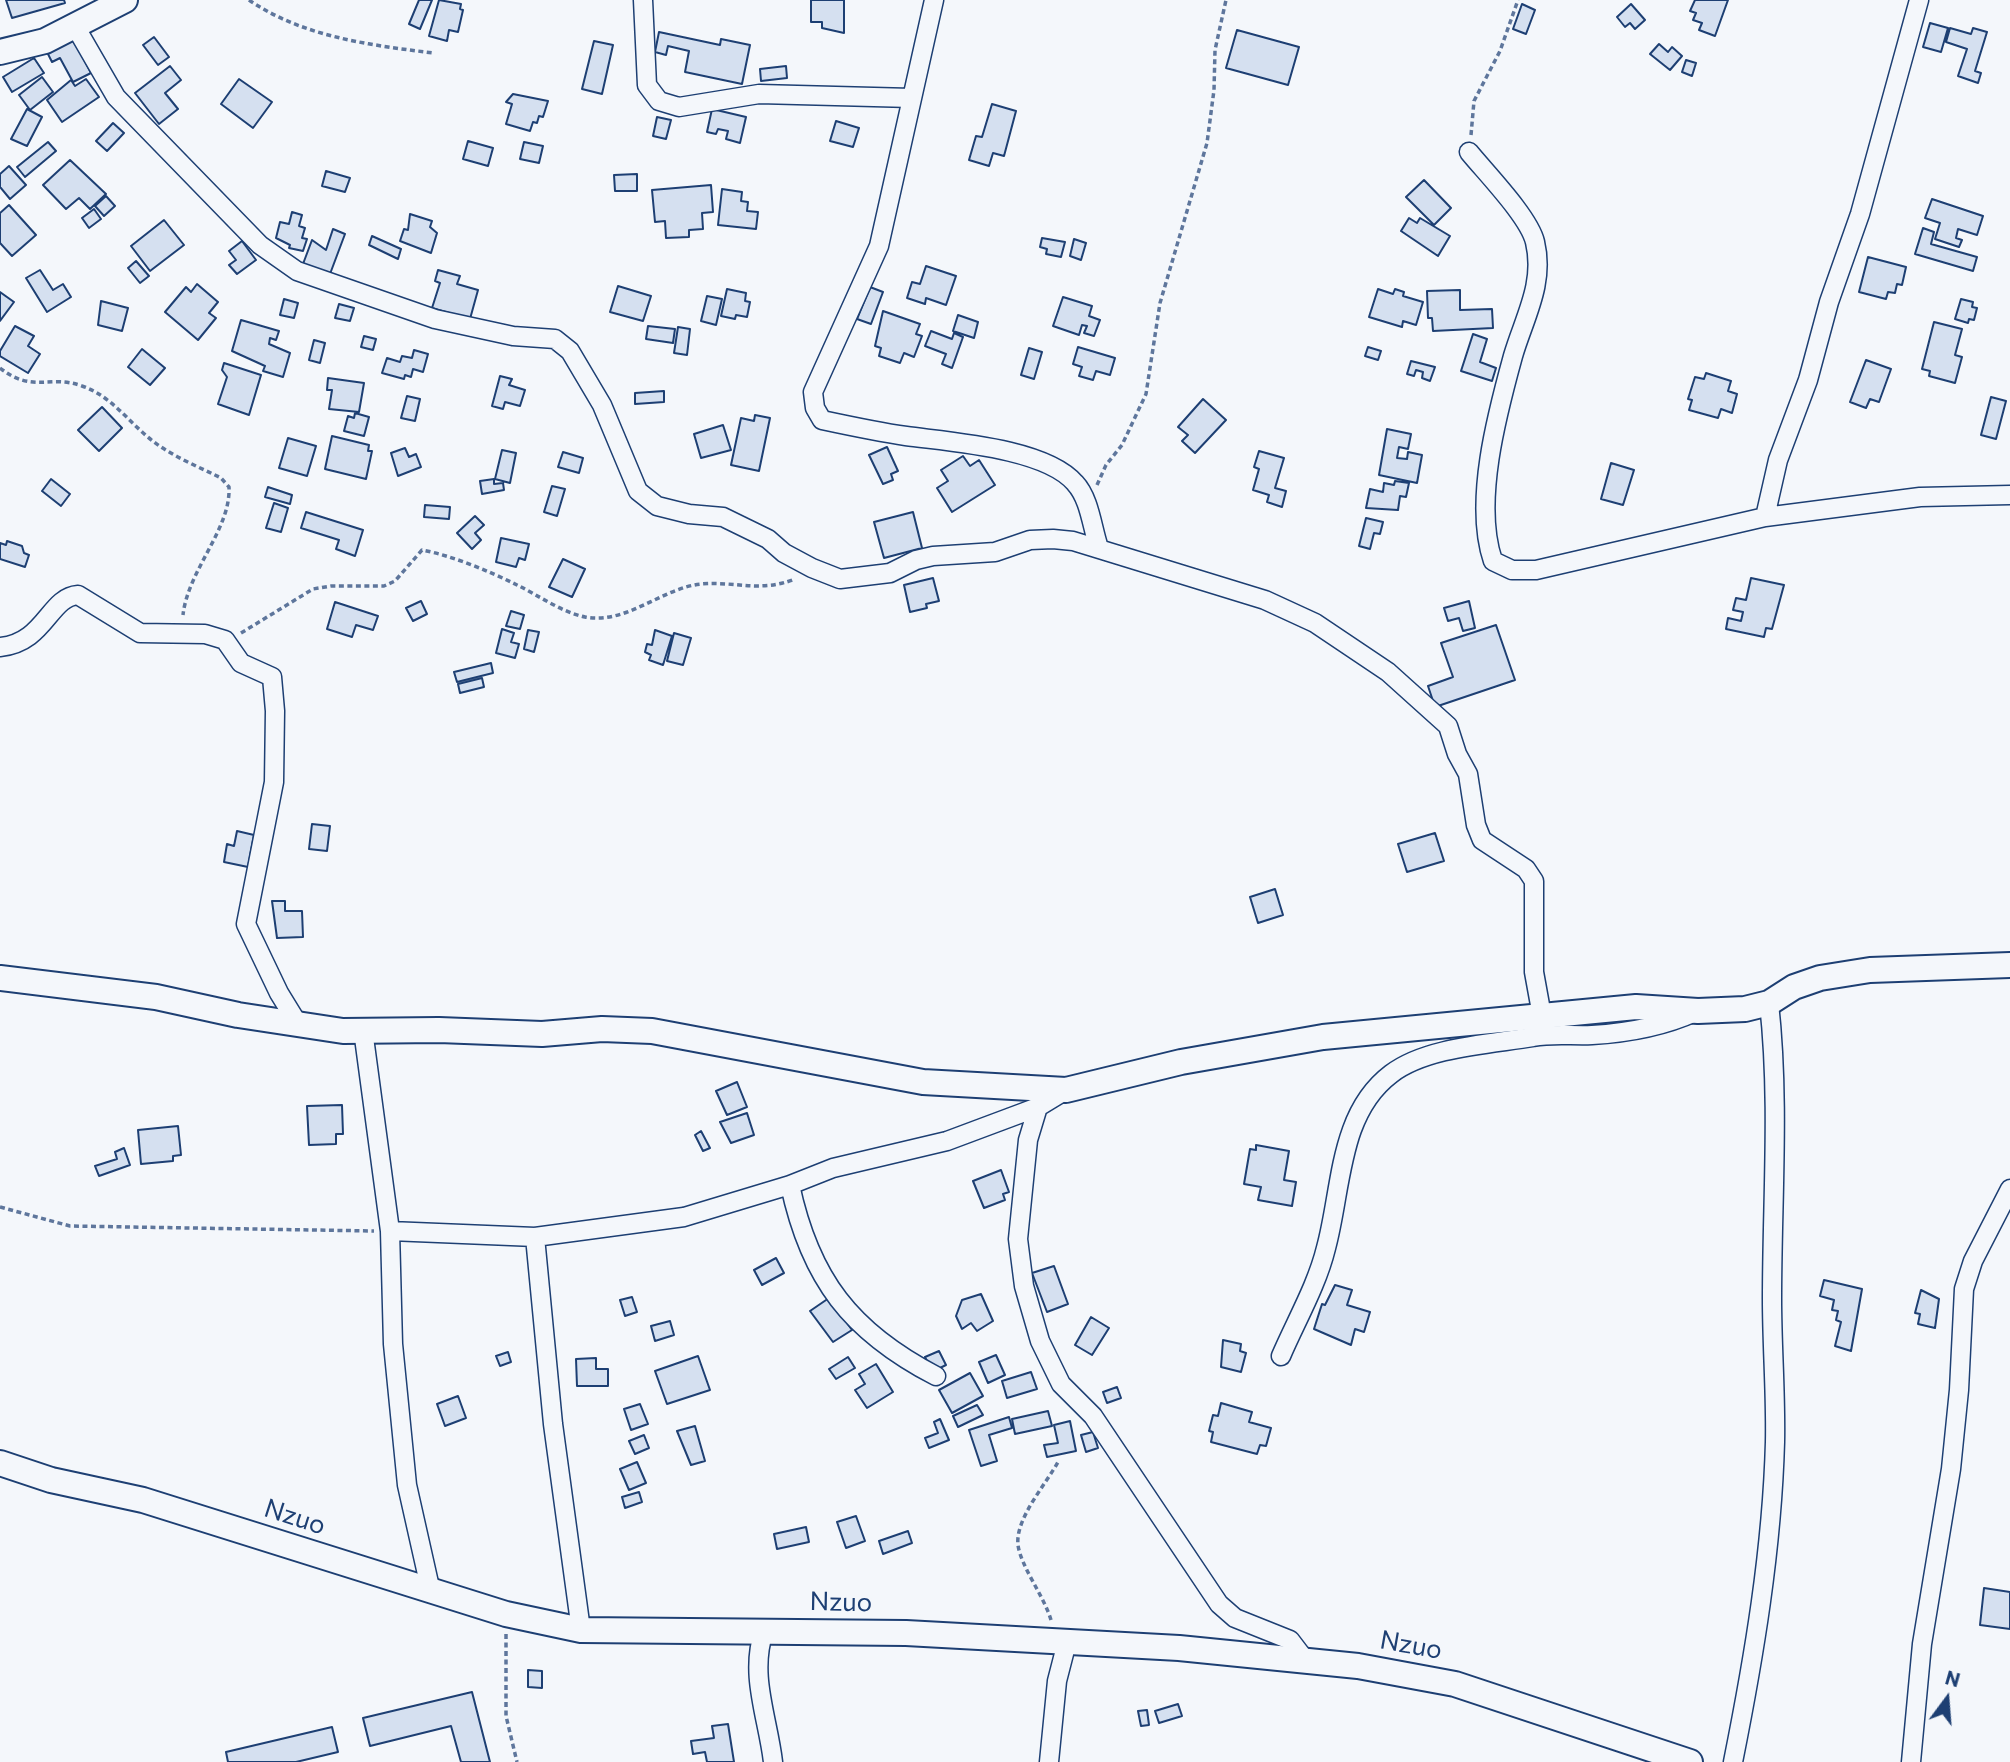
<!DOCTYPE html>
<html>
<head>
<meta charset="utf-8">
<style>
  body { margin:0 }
  #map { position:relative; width:2010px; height:1762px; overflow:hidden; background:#f4f7fb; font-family:Commissioner,sans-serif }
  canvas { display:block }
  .north { position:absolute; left:1912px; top:1664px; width:70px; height:70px; -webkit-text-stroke:5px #f4f7fb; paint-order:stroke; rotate:16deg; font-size:19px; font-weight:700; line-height:28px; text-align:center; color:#1d3f73 }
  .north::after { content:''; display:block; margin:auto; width:24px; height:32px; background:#1d3f73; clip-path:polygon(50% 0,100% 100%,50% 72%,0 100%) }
</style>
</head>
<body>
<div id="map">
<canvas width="2010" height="1762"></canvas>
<div class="north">N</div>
</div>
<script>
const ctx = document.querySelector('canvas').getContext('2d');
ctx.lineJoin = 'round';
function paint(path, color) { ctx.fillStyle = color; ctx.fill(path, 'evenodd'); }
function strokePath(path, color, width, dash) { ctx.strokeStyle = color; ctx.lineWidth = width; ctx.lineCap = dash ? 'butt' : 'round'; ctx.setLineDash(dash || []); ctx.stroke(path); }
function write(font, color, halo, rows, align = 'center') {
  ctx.font = font + ' Commissioner,sans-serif'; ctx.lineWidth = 5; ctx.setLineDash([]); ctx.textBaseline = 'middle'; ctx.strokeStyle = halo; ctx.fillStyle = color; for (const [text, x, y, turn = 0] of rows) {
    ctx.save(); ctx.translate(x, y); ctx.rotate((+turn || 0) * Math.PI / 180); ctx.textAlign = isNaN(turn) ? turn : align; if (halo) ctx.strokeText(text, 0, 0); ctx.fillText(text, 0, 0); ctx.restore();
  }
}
const building = new Path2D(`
  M6 0H64L65 3 12 18Z
  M419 0H432L420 29 409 24Z
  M439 0 461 4 460 9 463 10 458 32 449 30 447 41 429 36Z
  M811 0H844V33L822 28V22H811Z
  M1695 0H1728L1715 36 1699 30 1702 23 1693 20 1696 13 1690 11Z
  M1522 4 1535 10 1526 34 1513 29Z
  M1631 4 1645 20 1635 29 1630 23 1625 27 1617 17Z
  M1930 23 1948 28 1941 52 1923 47Z
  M1950 28 1971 34 1973 28 1987 32 1975 71 1981 73 1978 83 1958 76 1967 49 1946 42Z
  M1237 30 1299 47 1288 85 1226 68Z
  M659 32 720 45 721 39 750 45 742 84 685 72 689 51 668 46 666 55 655 52Z
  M71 34 91 73 73 82 60 58 52 62 45 48Z
  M154 37 169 57 158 65 143 45Z
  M594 41 613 45 602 94 582 89Z
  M1659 44 1668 52 1672 47 1682 56 1670 70 1650 54Z
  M34 58 44 73 12 92 3 77Z
  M1686 60 1696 63 1692 76 1682 72Z
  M170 66 181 80 165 93 178 109 159 124 135 93Z
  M786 66 787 78 761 81 760 69Z
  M42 77 53 92 30 110 19 95Z
  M86 79 99 97 62 122 47 100 71 80 75 86Z
  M239 79 272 102 253 128 221 104Z
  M513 94 548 101 543 117 539 116 537 123 533 122 530 131 506 124 512 104 506 102Z
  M992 104 1016 111 1004 156 993 153 989 166 969 160 976 136 982 137Z
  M27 109 42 117 27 146 11 139Z
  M712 109 746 117 740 143 726 139 728 131 718 129 716 134 707 132Z
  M657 117 671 120 666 139 653 136Z
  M836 121 859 128 853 147 830 141Z
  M113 123 124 133 107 151 96 141Z
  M468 141 493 148 488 166 463 159Z
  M48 142 56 151 25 177 17 167Z
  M524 142 543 146 539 163 520 159Z
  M70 160 106 194 90 209 79 198 66 209 43 185Z
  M9 166 26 185 10 199 0 187V174Z
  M326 171 350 178 345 192 322 186Z
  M637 174V191H615L614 175Z
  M1424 180 1451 208 1434 225 1406 197Z
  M711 185 713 212 702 213 703 229 689 230V237L666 238 665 221 655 222 652 190Z
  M722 189 742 192 741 201 748 202 747 211 758 212 756 229 718 225Z
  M106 196 115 206 104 216 95 206Z
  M1932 199 1983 216 1977 235 1958 229 1956 238 1962 240 1959 247 1935 239 1940 223 1925 218Z
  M9 205 36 235 12 256 0 243V213Z
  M94 209 101 219 89 228 82 218Z
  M292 212 302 215 299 226 305 228 302 238 307 239 303 251 289 248 290 245 276 238 280 222 289 224Z
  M410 214 432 221 430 227 437 233 431 253 400 241 404 229 408 230Z
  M1409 218 1417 223 1420 218 1450 236 1438 256 1401 231Z
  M164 220 184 245 150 271 131 246Z
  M1923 228 1934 232 1931 244 1977 257 1973 271 1915 254Z
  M333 229 345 234 330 274 303 264 312 240 326 250Z
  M372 236 401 249 398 259 369 245Z
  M1042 238 1065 242 1061 257 1046 254 1047 249 1040 247Z
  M1074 239 1086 243 1081 260 1070 256Z
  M242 241 256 260 237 274 229 265 236 260 229 251Z
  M1868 257 1906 267 1902 285 1897 284 1895 293 1888 292 1886 299 1859 292Z
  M136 261 149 276 140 283 128 268Z
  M926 266 956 276 946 305 926 298 925 304 907 298 912 282 920 284Z
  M40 270 53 290 63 284 71 297 47 312 26 278Z
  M438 270 460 276 457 284 478 290 470 319 432 308 440 283 435 281Z
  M197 284 218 302 209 313 216 318 198 340 165 312 186 287 191 292Z
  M618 286 651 296 643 321 610 312Z
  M870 287 883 292 871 324 857 319Z
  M727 289 746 293 745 301 750 302 747 317 736 315 735 319 721 316Z
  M1378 289 1393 294 1395 289 1404 292 1403 296 1423 302 1416 325 1403 321 1402 327 1369 317Z
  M1460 290V310L1492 309 1493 328 1433 331 1432 318H1428L1427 291Z
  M0 292 14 302 0 321Z
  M707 296 722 299 716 325 701 321Z
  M1063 297 1092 306 1089 316 1100 320 1094 336 1084 333 1087 326 1082 325 1079 335 1053 326Z
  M284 299 298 303 294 318 280 315Z
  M1961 299 1973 302 1972 307 1977 308 1974 320 1969 319 1968 323 1955 319Z
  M101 301 128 308 122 331 98 325Z
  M339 304 354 308 350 321 335 318Z
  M883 311 920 324 916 334 922 336 914 357 904 353 900 363 879 356 881 348 875 346Z
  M958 315 978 322 974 338 953 331Z
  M241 320 279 331 276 340 270 338 269 344 290 353 283 377 263 371 265 366 232 351Z
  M1934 322 1962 329 1955 355 1962 357 1955 383 1929 376 1930 371 1922 369Z
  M15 326 34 336 28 346 40 354 28 373 0 356V351Z
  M648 326 675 329 673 343 646 339Z
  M678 327 690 329 687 355 674 353Z
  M931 331 952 339 954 333 963 337 952 368 942 364 946 354 925 346Z
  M1473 334 1487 339 1480 362 1496 368 1492 381 1461 371Z
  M364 336 376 339 373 350 361 347Z
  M314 340 325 343 320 363 309 360Z
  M1078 347 1115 358 1110 375 1096 371 1093 380 1079 376 1082 367 1073 364Z
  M1368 347 1381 351 1378 360 1365 356Z
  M1029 348 1042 352 1034 379 1021 375Z
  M142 349 165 368 150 385 128 367Z
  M414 350 428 354 423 372 413 369 411 377 405 375 404 379 382 373 387 358 400 362 402 356 412 358Z
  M1866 360 1891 369 1879 402 1870 399 1866 408 1850 402Z
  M1411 361 1435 367 1430 381 1422 378 1423 372 1416 370 1414 376 1407 374Z
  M224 363 261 375 249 415 218 404 227 377 222 370Z
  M1706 373 1731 381 1728 391 1737 394 1732 413 1721 409 1718 418 1689 410 1692 400 1688 399 1695 377 1704 379Z
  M500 376 512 379 509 385 525 390 520 406 505 402 503 409 492 406Z
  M328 378 364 383 359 412 329 409 332 390H327Z
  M664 391V402L635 404V393Z
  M407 396 420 399 415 421 401 418Z
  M1991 397 2006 401 1996 439 1981 435Z
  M1203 399 1226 420 1195 453 1182 441 1188 435 1178 427Z
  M102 407 122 428 99 451 78 430Z
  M355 413 369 417 364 436 344 431 348 416 354 418Z
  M755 415 770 418 759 471 731 465 741 418 754 421Z
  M723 425 731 450 701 458 694 434Z
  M1387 429 1411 434 1408 449 1399 447 1397 458 1407 459 1408 452 1422 455 1417 483 1379 475Z
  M332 436 369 445 368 451H372L366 479 325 469Z
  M288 438 316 446 307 476 279 468Z
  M887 447 898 471 891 474 893 480 883 484 869 455Z
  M405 448 409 457 416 454 421 467 398 476 391 453Z
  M502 450 516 453 510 483 495 479Z
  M1259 451 1284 458 1275 488 1286 491 1282 507 1267 502 1269 495 1253 490 1259 469 1254 467Z
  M563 452 583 458 579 473 558 467Z
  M963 456 970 466 979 460 995 485 952 512 937 488 948 481 941 470Z
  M1611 463 1634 470 1623 505 1601 499Z
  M51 479 70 494 61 506 42 491Z
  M494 479V484L503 483 504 490 482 494 480 481Z
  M1395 481 1409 483 1406 497 1400 496 1398 510 1366 508 1370 489 1383 492 1384 483 1394 485Z
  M552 486 565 489 557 516 544 512Z
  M268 487 292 495 290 504 265 497Z
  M274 503 288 508 281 532 266 528Z
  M425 505 450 507 449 519 424 517Z
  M306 512 363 530 355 556 336 549 339 540 301 528Z
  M913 512 922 548 884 558 874 522Z
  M475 516 484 525 475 533 481 540 472 549 457 533Z
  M1366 518 1383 522 1380 534 1374 533 1370 549 1359 546Z
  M501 538 529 544 525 560 519 558 516 567 496 562Z
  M7 541 22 546 24 553 29 555 25 567 0 559V543L6 545Z
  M563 559 585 569 572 597 549 587Z
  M933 578 939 601 926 604 927 608 910 612 904 585Z
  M1751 578 1784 585 1772 629 1766 628 1764 637 1726 629 1728 618 1741 621 1743 612 1733 610 1736 598 1746 600Z
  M421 601 427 614 413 621 406 608Z
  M1469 601 1475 628 1463 631 1459 618 1448 621 1444 608Z
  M335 602 378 616 373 630 356 625 352 637 327 629Z
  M511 611 524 615 520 629 506 626Z
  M1496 625 1515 680 1435 707 1428 686 1453 677 1441 643Z
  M502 629 514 633 511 642 519 644 515 658 496 653Z
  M528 630 539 632 534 652 524 649Z
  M655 630 672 636 663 665 649 660 651 655 645 652 647 644 652 645Z
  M674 633 691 638 683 665 667 661Z
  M491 663 493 673 457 682 454 672Z
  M482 678 484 687 460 693 458 684Z
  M312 824 330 826 327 851 309 849Z
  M237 831 254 835 248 867 224 862 227 844 234 846Z
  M1435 833 1444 861 1407 872 1398 844Z
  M1275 889 1283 915 1258 923 1250 897Z
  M272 901H285V911H302L303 937 277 938Z
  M737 1082 747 1107 727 1115 716 1091Z
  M342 1105 343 1134H336V1144L309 1145 307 1106Z
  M747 1113 754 1135 731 1143 720 1122Z
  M178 1126 181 1155 173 1156V1161L141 1164 138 1130Z
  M701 1131 710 1148 703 1151 695 1135Z
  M1256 1145 1289 1151 1284 1180 1296 1182 1292 1206 1258 1200 1261 1187 1244 1184 1250 1149 1256 1150Z
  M124 1148 130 1165 99 1176 95 1166 117 1159 115 1152Z
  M1001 1170 1009 1192 1003 1194 1005 1200 984 1208 973 1181Z
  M776 1258 784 1273 762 1285 754 1270Z
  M1054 1266 1068 1304 1047 1312 1032 1273Z
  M1824 1280 1862 1289 1851 1351 1835 1346 1841 1322 1836 1320 1838 1311 1832 1310 1834 1300 1820 1296Z
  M1335 1285 1352 1290 1347 1305 1370 1312 1364 1332 1355 1329 1351 1345 1314 1329 1322 1304 1325 1305Z
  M1921 1290 1939 1299 1935 1328 1918 1324 1920 1314 1915 1313Z
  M981 1294 993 1321 977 1331 971 1323 962 1329 956 1316 962 1300Z
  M632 1297 637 1312 625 1316 620 1300Z
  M829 1298 852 1330 833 1342 810 1311Z
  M1091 1317 1109 1328 1092 1355 1075 1345Z
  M670 1321 674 1335 655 1341 651 1326Z
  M1223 1340 1241 1344 1240 1351 1246 1353 1241 1372 1221 1367Z
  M939 1351 946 1365 932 1372 925 1357Z
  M508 1352 511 1362 500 1366 496 1356Z
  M996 1355 1005 1375 988 1383 979 1362Z
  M698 1356 710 1390 667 1404 655 1371Z
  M848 1357 855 1368 836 1379 829 1369Z
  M596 1358V1369H608V1386H577L576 1359Z
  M876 1364 893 1392 867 1408 855 1390 865 1384 859 1374Z
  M1031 1372 1037 1389 1007 1398 1002 1381Z
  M970 1373 983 1396 952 1413 939 1390Z
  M1117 1387 1121 1398 1107 1403 1103 1392Z
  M458 1396 466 1418 445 1426 437 1404Z
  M1221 1403 1252 1412 1249 1422 1271 1428 1266 1446 1260 1445 1257 1454 1211 1442 1213 1432 1209 1431 1213 1415 1218 1416Z
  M640 1404 648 1424 631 1430 624 1409Z
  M977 1405 983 1415 958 1427 953 1416Z
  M1048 1411 1052 1426 1015 1434 1012 1419Z
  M1009 1417 1012 1428 989 1435 997 1461 981 1466 969 1430Z
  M940 1419 949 1440 929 1448 925 1438 938 1433 934 1422Z
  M1070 1421 1076 1451 1047 1457 1044 1445 1058 1443 1054 1425Z
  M695 1426 705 1461 691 1465 677 1431Z
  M1093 1432 1098 1448 1086 1452 1081 1435Z
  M644 1435 649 1448 635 1454 629 1441Z
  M637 1462 646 1483 629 1490 620 1469Z
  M639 1492 642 1502 625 1508 622 1497Z
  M856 1516 865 1541 846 1548 837 1522Z
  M806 1527 809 1542 777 1549 774 1534Z
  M908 1531 912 1543 883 1554 879 1541Z
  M1984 1588 2010 1592V1629L1980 1625Z
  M528 1670 542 1671V1688L528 1687Z
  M472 1692 490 1762H461L451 1726 370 1746 363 1718Z
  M1178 1704 1182 1716 1159 1723 1155 1711Z
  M1147 1710 1149 1725 1141 1726 1138 1711Z
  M728 1724 734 1762H707L705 1752 693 1754 691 1741 714 1738 712 1726Z
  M332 1727 338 1752 296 1762H228L226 1752Z`);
const path = new Path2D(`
  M249 0C303 37 370 45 433 53
  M1471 135 1474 101 1500 51 1518 0
  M0 368C33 394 50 374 82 386 112 396 130 424 154 442 174 457 199 467 221 478L229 487C231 529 188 570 183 615
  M1097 485 1106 465 1122 445 1146 394 1160 303 1207 143 1214 90 1215 50 1226 0
  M241 633 313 589 331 586H384L395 581 422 550C453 556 489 571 517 585 538 595 561 612 585 617 626 625 662 588 701 584 736 581 760 593 795 579
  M0 1207 70 1226 374 1231
  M1051 1620C1044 1596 1021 1567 1018 1545 1015 1519 1046 1484 1058 1462
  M506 1634V1716L517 1762`);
const street = new Path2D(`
  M643 0 647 85 659 101 679 107 759 94 912 98
  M934 0 879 246 813 392 815 408 822 420C850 426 878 432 906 436 950 442 1045 448 1075 483 1090 499 1092 528 1099 548
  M75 26 116 97 260 245 297 271 435 319 513 336 555 339 570 351 602 405 638 491 657 506 689 514 723 517 768 539 784 553 812 568 840 579 890 573 916 560 933 556 995 552 1030 540 1053 539 1073 541 1265 600 1315 623 1388 672 1448 726 1457 754 1468 774 1476 825 1482 840 1526 869 1534 881V972L1542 1016
  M1469 152C1487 174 1529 217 1535 242 1545 284 1524 318 1513 356 1497 414 1473 503 1493 561L1512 570H1536L1765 517 1920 497 2010 495
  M1765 517 1778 460 1808 380 1829 302 1860 214 1919 0
  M0 647C45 643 49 597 78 595L140 633 205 634 225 640 241 663 272 677 275 711 274 782 246 924 279 993 298 1024
  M363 1030 390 1231 393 1344 407 1485 431 1592
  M1038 1107 1028 1140 1018 1239 1024 1286 1040 1341 1061 1384 1093 1416 1219 1604 1235 1618 1290 1640 1306 1661
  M790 1185C810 1279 851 1332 936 1376
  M390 1231 535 1237 684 1217 790 1185 833 1168 947 1141 1038 1107 1066 1090
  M535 1237 553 1424 581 1630
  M1281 1356C1296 1321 1317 1285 1326 1248 1342 1190 1338 1114 1391 1074 1426 1047 1491 1044 1533 1037 1553 1033 1572 1036 1592 1035 1627 1033 1662 1027 1695 1012
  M764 1631C749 1675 768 1718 773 1762
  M1049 1762 1057 1681 1067 1642
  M1733 1762C1754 1657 1772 1550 1775 1442 1776 1395 1772 1347 1772 1299 1772 1200 1780 1102 1769 1003
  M1911 1762 1922 1644 1951 1469 1959 1390 1964 1289 1973 1261 2010 1189`);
const secondary = new Path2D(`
  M0 52 45 41 125 0
  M0 978 156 997 238 1015 343 1031 439 1030 542 1034 602 1029 652 1031 923 1082 1066 1090 1181 1062 1323 1037 1636 1007 1698 1011 1745 1009 1769 1003 1794 987 1820 978 1870 970 2010 965
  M0 1463 51 1480 143 1500 506 1614 581 1630 906 1633 1179 1648 1358 1666 1455 1684 1690 1762`);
const streetNames = [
  ["Nzuo",295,1517,18],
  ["Nzuo",841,1602,1],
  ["Nzuo",1411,1645,10]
];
paint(building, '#d5e0f0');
strokePath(building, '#1d3f73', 2);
strokePath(street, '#1d3f73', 21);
strokePath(secondary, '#1d3f73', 28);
strokePath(path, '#5e769c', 3.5, [5, 3.5]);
strokePath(street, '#f4f7fb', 18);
strokePath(secondary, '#f4f7fb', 24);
write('26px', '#1d3f73', '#f4f7fb', streetNames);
</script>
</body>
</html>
